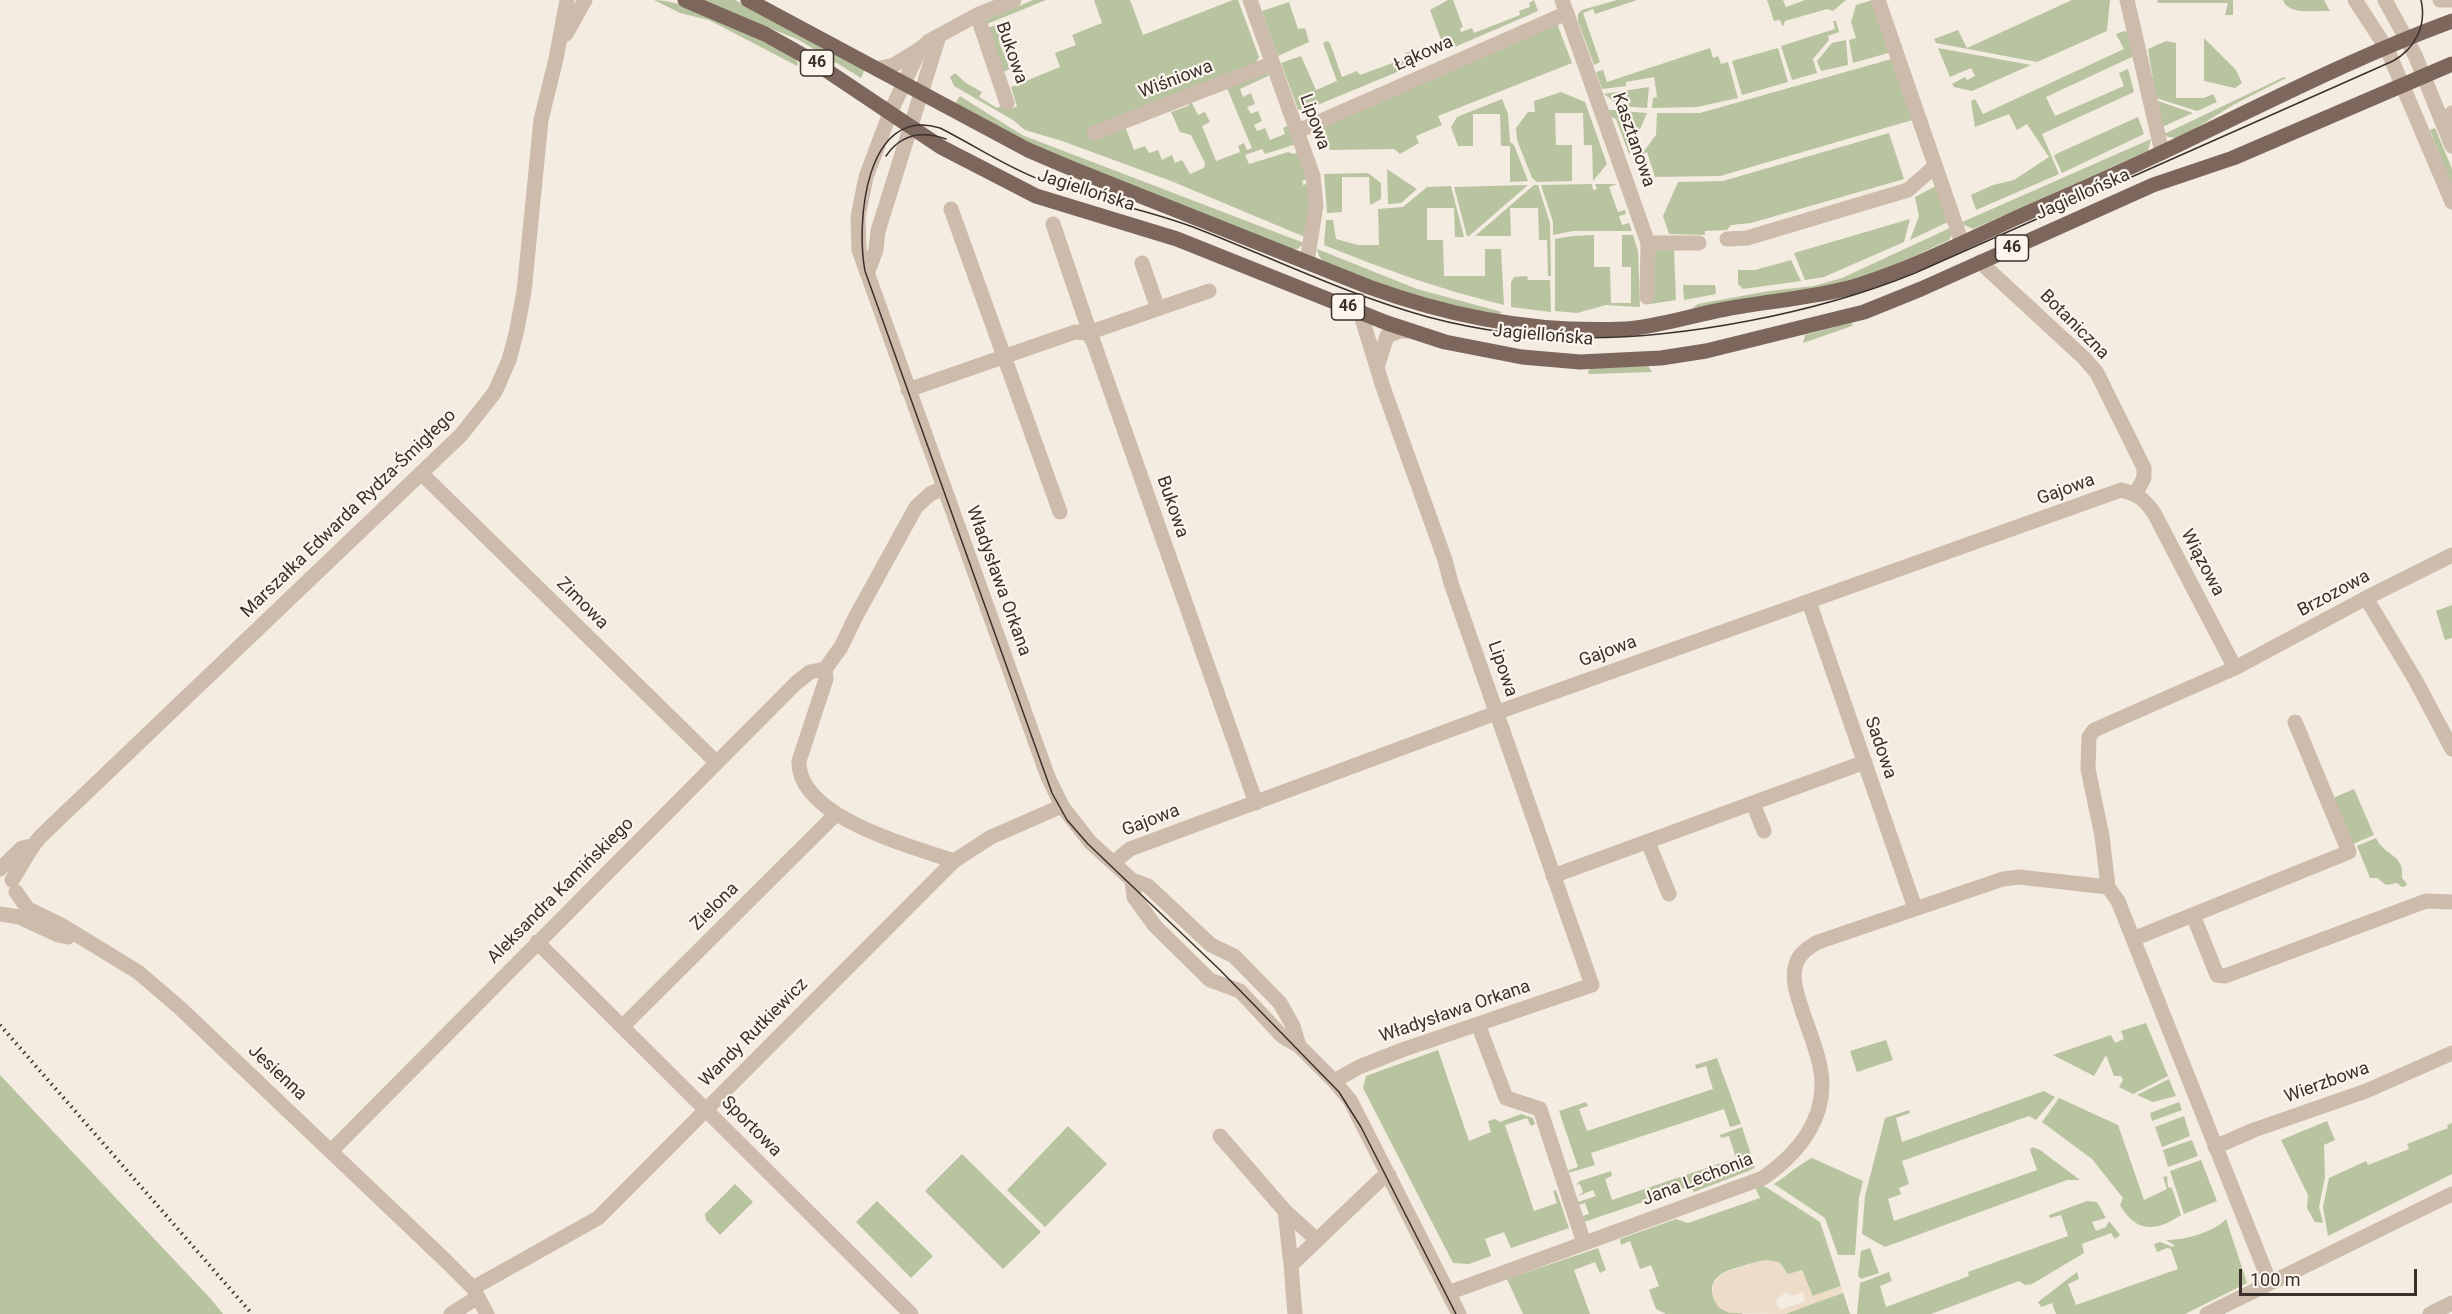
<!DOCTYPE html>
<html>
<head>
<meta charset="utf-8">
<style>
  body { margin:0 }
  #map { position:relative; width:2452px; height:1314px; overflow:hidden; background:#f4ebe1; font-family:Roboto,sans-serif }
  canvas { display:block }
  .scale { position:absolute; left:2239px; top:1269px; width:178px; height:27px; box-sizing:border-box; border:3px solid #3b302b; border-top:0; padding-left:8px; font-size:18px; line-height:21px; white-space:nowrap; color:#3b302b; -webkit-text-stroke:4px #fbf5ee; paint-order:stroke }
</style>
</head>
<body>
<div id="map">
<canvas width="2452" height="1314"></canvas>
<div class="scale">100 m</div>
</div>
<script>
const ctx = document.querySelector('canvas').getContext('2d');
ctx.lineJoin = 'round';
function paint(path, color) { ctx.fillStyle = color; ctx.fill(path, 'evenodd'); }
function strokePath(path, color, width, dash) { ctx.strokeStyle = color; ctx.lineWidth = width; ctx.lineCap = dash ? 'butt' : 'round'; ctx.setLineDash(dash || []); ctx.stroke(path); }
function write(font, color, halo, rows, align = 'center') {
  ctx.font = font + ' Roboto,sans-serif'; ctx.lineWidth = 4.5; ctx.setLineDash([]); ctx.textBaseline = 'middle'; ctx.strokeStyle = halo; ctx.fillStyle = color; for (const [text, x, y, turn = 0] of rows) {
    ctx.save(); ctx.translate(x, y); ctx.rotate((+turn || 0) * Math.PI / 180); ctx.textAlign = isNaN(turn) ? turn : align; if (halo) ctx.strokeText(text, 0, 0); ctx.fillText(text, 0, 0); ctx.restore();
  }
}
const green = new Path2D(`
  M654 0C691 0 759 39 794 57L798 63 797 66 709 20 680 13Z
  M701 0H735L865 69 861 78 799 40Z
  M1033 0H1046L987 24V19Z
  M1094 0H1130L1143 35 1233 0H1238L1259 57 1255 64 1125 126 1134 150 1145 146 1149 153 1158 150 1162 160 1172 155 1175 163 1182 160 1190 174 1204 168 1205 163 1191 135 1180 132 1171 112 1188 106 1191 101 1198 115 1205 112 1210 122 1202 126 1216 161 1240 152 1238 146 1244 143 1247 150 1252 148 1226 86 1260 72 1270 75 1240 89 1243 97 1251 93 1255 104 1247 107 1251 114 1258 111 1262 121 1254 125 1257 131 1265 128 1270 140 1285 134 1283 128 1289 125 1296 144 1265 154 1262 149 1245 155 1249 164 1288 152 1293 154 1299 152 1307 179 1302 181 1303 185 1307 184 1310 206 1305 237 1171 181 1062 141 1025 130 1013 120 954 86 950 77 955 73 966 83 982 92 979 97 997 108 1003 105 1011 108 1017 107 1011 87 1060 67 1055 53 1076 45 1072 35 1102 23Z
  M1448 0H1453L1463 27 1460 28 1461 32 1472 28 1474 33 1520 15 1519 11 1530 7 1529 3 1534 0 1538 11 1448 50 1446 45H1443L1430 10Z
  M1617 0H1637L1595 14 1593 9 1583 13 1600 62 1594 65 1578 21V14L1582 10Z
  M1767 0H1783L1786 7 1805 0H1846L1833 11 1827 9 1785 21 1783 27 1780 20 1774 21Z
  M1873 0 1892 52 1853 63 1849 40 1856 38 1851 22 1856 5Z
  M2072 0H2110L2107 31 2037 62 1936 43 1934 39 1958 30 1967 48Z
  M2157 0H2233V15H2225L2228 3H2158Z
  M2283 0H2324L2330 11C2316 10 2288 16 2283 0Z
  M1289 2 1298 29 1305 28 1309 42 1278 56 1262 11Z
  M1556 21 1572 63 1438 116 1442 125 1416 136 1419 143 1400 154 1394 149 1330 150 1320 124Z
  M1833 21H1836L1839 32 1828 36 1829 40 1813 59 1817 73 1792 80 1781 46 1835 29Z
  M997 24 1004 40 999 42 1010 69 1003 72 986 29Z
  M2125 31 2129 33 2134 56 2046 97 2055 116 2124 86 2119 73 2128 69 2134 92 2042 134 2059 174 1976 210 1971 195 1993 185 2014 180 2049 157 2027 124 2017 130 2009 114 1975 127 1971 101 1975 99 1983 114 2124 49 2116 34Z
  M2204 38 2236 70 2242 83 2235 88 2204 81Z
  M1846 40 1848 65 1821 71 1817 61 1832 43Z
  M1327 41 1330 43 1342 77 1357 71 1360 75 1406 58 1405 53 1415 49 1419 58 1413 60 1414 65 1303 111 1298 109 1281 63 1301 56 1316 90 1337 81 1323 43Z
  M2166 41 2176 43V98H2204L2213 94 2217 102 2197 111 2156 98 2148 49Z
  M1710 48 1713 58 1718 56 1721 64 1728 62 1738 98 1697 107 1652 108 1653 98 1657 97 1654 77 1626 82V86L1602 89 1596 72 1603 70 1607 82Z
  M1778 48 1788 82 1742 95 1732 61Z
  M1938 48 2031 65 1972 91 1954 87 1952 84 1965 77 1967 80 1975 76 1971 68 1950 77Z
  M1895 58 1916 119 1720 176 1655 177 1647 152 1641 155 1656 135 1657 113H1700Z
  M2284 77 2286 78 2233 105 2188 133 2177 138 2168 137 2164 134Z
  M1649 87 1647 108 1620 106 1604 94Z
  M1561 92 1585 102 1607 164 1593 181 1592 145H1584L1583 113H1555L1556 145H1572V181L1537 182 1532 178 1517 140 1516 128 1528 112H1535L1534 101Z
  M960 96 1022 135 1304 243 1298 249H1291L1045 151 955 104Z
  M1502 99 1508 114 1510 142 1514 145 1528 181 1510 182V146H1501L1500 114H1473V146H1458L1451 127 1457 117Z
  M2158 101 2193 113 2162 127Z
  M1603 110H1618L1632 149 1629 154 1616 119 1607 115Z
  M1622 111 1647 113 1634 143Z
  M2138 117 2144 134 2062 173 2054 156 2056 154Z
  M2435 128 2452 169V185L2430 130Z
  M1889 133 1904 179 1751 223 1731 225 1727 230 1705 231V235L1669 234 1663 216 1678 182 1723 181Z
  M2151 139 2148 151 1973 229 1960 223Z
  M1387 169 1417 189 1401 203 1388 204Z
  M1368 173 1381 183V199L1370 205 1369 177H1342V212L1327 213 1324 174Z
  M1592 184 1593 190 1597 189 1595 184H1617L1609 187 1618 212 1625 210 1626 214 1619 216 1622 225 1629 223 1632 231H1573L1553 235V222L1541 185Z
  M1528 185 1469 236H1467L1454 187Z
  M1534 185H1538L1550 223 1551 276H1548L1547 240H1539L1538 208H1510L1511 236H1475Z
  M1451 186 1464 237H1455L1454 208H1427V240H1443L1444 276H1485V249H1501L1504 305C1442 290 1383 269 1324 245L1326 220H1333L1336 239 1358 245H1379L1378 209 1403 207 1427 187Z
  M1936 186 1948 222 1910 240 1919 216 1915 197Z
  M1910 219 1904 242 1824 277 1805 280 1794 253Z
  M1950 228 1952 235 1949 240C1910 258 1871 277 1829 286 1784 296 1737 301 1692 308L1698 304 1769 291 1814 286 1842 278Z
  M1594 235V267H1610L1611 303H1631V267H1622V235H1633L1638 251 1640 307 1606 305 1577 313 1555 311V239L1573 236Z
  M1317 249 1417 289 1502 312 1498 315 1489 314 1405 293 1324 262 1319 256Z
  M1674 249 1676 300 1650 304 1651 251Z
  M1791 260 1801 281 1743 289 1738 284V270H1755Z
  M1527 276 1528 280H1550L1551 312 1511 307V282L1514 277Z
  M1683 285H1715L1716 294 1684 300Z
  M1850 323 1853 324 1852 326 1803 343 1805 335Z
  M1648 366 1652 372 1589 374 1588 371 1592 368Z
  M2452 605V638L2445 640 2436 611Z
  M2354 789 2374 835 2353 844 2333 798Z
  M2376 838C2384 856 2405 854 2402 878L2407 884 2406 886 2402 887 2397 883 2386 885 2377 878H2370L2357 846Z
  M2146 1023 2168 1076 2133 1094 2119 1087 2123 1080 2121 1076H2114L2106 1055 2094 1076 2053 1055 2111 1035 2115 1043 2124 1039 2121 1031Z
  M1886 1040 1893 1060 1857 1072 1850 1051Z
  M1438 1050 1469 1141 1491 1132 1488 1121 1495 1119 1500 1122 1521 1114 1533 1118 1535 1124 1531 1126 1527 1118 1505 1125 1534 1211 1557 1203 1553 1191 1556 1190 1569 1228 1511 1248 1504 1232 1485 1239 1491 1256 1469 1264 1453 1263 1363 1088 1366 1076Z
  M1717 1058 1741 1124 1730 1127 1724 1109 1591 1153 1595 1165 1568 1173 1569 1170 1578 1167 1559 1111 1586 1102 1588 1106 1579 1109 1587 1131 1713 1089 1706 1066 1696 1069 1695 1065Z
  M0 1075 210 1298 223 1314H0Z
  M2169 1079 2176 1096 2153 1102 2137 1095Z
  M2044 1091 2055 1097 2036 1120 2029 1116 1902 1161 1909 1184 1899 1188 1901 1194 1888 1199 1894 1221 2037 1170 2030 1150 2032 1147 2040 1150 2080 1180H2067L1885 1247 1862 1234 1865 1196 1885 1118 1909 1110 1910 1113 1896 1118 1902 1142Z
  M2059 1098 2118 1125 2144 1200 2167 1189 2163 1177 2167 1176 2168 1187 2172 1188 2181 1215C2156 1232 2136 1233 2120 1205L2123 1198 2092 1159 2042 1122Z
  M2179 1102 2182 1110 2152 1121 2150 1113Z
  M2184 1116 2190 1136 2162 1147 2155 1127Z
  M2327 1121 2335 1140 2324 1145 2325 1177 2319 1207 2323 1223 2315 1222 2307 1208 2308 1195 2281 1140Z
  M2452 1123V1174L2328 1236 2323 1207 2329 1178 2366 1161 2368 1165 2409 1149 2407 1144 2448 1128 2447 1125Z
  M1068 1126 1107 1164 1045 1227 1007 1190Z
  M1742 1127 1755 1167 1751 1170 1694 1192 1690 1186 1584 1222 1583 1216 1589 1214 1585 1203 1579 1205 1578 1202 1596 1196 1593 1190 1578 1196 1583 1192 1580 1184 1576 1185 1580 1181 1611 1171 1612 1176 1605 1179 1612 1200 1736 1158 1729 1136 1721 1138 1720 1135Z
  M2192 1140 2198 1156 2168 1167 2163 1150Z
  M962 1154 1041 1232 1003 1269 925 1191Z
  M1812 1158 1863 1181 1859 1198 1855 1255H1838L1825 1218 1774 1184C1788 1175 1798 1165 1812 1158Z
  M2201 1160 2217 1201 2184 1214 2170 1171Z
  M735 1184 753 1202 720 1235 706 1220 705 1214Z
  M1761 1184 1820 1222 1841 1286 1813 1297 1802 1270 1788 1275 1781 1264C1769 1258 1761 1261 1749 1264 1740 1267 1729 1269 1721 1274 1700 1289 1719 1314 1742 1312V1314H1666L1656 1309 1649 1290 1659 1286 1651 1265 1640 1269 1630 1241 1621 1245 1620 1239 1676 1219 1688 1223 1760 1198 1755 1187Z
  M877 1201 933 1256 911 1278 856 1222Z
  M2087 1201 2097 1202 2106 1218 2092 1222 2096 1231 2106 1227 2109 1221 2120 1235 2115 1239 2111 1233 2082 1244 2084 1253 2032 1284 2025 1285 2019 1281 1931 1314H1857L1860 1283 1889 1272 1892 1281 1880 1286 1886 1307 1969 1276 1968 1272 2068 1236 2061 1215 2050 1218 2049 1215Z
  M2226 1219 2247 1283 2185 1314H2056L2052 1303 2041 1307 2038 1302 2077 1272 2079 1279 2068 1284 2076 1305 2178 1269 2171 1249 2167 1248 2157 1252 2154 1244 2160 1242 2173 1247 2174 1245 2166 1240C2184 1240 2213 1233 2226 1219Z
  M1598 1248 1606 1270 1600 1273 1595 1262 1574 1270 1590 1314H1523L1507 1279Z
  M1870 1248 1879 1273 1861 1279 1858 1276 1861 1251Z
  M1843 1292 1850 1314H1785Z`);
const plaza = new Path2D(`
  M1765 1260 1779 1262 1788 1274 1802 1270 1812 1296 1841 1286 1843 1293 1785 1314 1730 1313 1719 1308 1714 1300 1712 1292 1714 1283 1719 1276 1725 1272ZM1786 1292 1792 1296 1803 1292 1805 1299 1803 1302 1780 1310 1775 1301Z`);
const minor = new Path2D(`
  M1014 0 977 15 929 41 920 49 890 113 866 177 858 217 859 250 1048 777 1062 806 1090 842 1132 880 1148 886 1211 945 1234 956 1280 1003 1293 1026 1299 1046
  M1250 0 1313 176 1316 205 1307 262
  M1562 0 1648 243 1647 297
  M1878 0 1962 243
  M2127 0 2162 152
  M2355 0 2387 49 2452 202
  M2385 0 2415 55 2452 146
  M2440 0H2452
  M977 15 1007 103
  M566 34 585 0
  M877 69 894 65 920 49
  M1298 131 1567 13
  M1094 133 1271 64
  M2450 137 2452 113
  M951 209 1060 512
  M1053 224 1087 324 1088 333 1093 341 1256 803
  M1727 239 1747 238 1908 190 1934 167
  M1648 243H1699
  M1980 262 2084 358 2097 373 2144 468V478L2136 493
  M1142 263 1158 309
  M868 271 876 250 878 231 939 36
  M1378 364 1387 336 1400 331H1410
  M908 390 1075 332 1088 333 1209 291
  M421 473 716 762
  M944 488 930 494 916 507 856 616 841 647 825 669 826 679 799 761C797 817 911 846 954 861
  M2366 598 2416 681 2452 749
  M1809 602 1915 908
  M1753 803 1764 831
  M1648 842 1669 894
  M1113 863 1130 849 1512 707 2121 490C2138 494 2144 499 2154 513L2235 668
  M0 869 22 848 31 846
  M1553 876 1865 762
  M12 880C21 867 30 848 40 837L461 435 495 392 509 360 516 334 524 292 541 120 556 59 567 0
  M1132 880 1134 897 1155 926 1210 980 1240 991 1282 1036 1299 1046 1334 1081 1350 1100 1459 1314
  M16 892 28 909 61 925 138 972 180 1008 446 1261 473 1288 487 1314
  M0 914 19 917 58 935 68 937
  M2193 915 2217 975 2225 976 2426 901 2452 902
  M2133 939 2349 852 2295 722
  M537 942 911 1314
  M1478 1024 1506 1098 1540 1109 1584 1243
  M622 1027 835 815
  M1334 1081 1359 1067 1402 1050 1592 985 1451 583 1445 560 1383 387 1360 312
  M1220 1136 1285 1211
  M2215 1147 2254 1130 2366 1091 2452 1053
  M331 1151 796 683 810 672 825 669
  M1291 1265 1285 1211 1317 1240
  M2270 1283 2118 901 2108 887 2102 836 2088 769 2089 737 2094 730 2235 668 2366 598 2452 555
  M473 1288 598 1218 954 861 991 837 1062 806
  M1448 1293 1763 1178C1800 1152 1830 1115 1820 1066 1816 1048 1809 1031 1803 1013 1798 997 1791 980 1796 964 1799 953 1810 947 1818 942L2003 879 2019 877 2108 887
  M451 1314 478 1297
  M1295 1314 1291 1265 1381 1179 1389 1175
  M2207 1314 2452 1194
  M2430 1314 2452 1303`);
const major = new Path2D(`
  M685 0 765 34 808 58 941 147 1036 196 1177 239 1387 323 1445 342 1522 357 1580 362 1661 358 1706 351 1864 312 1921 289 2153 185 2233 158 2452 64
  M748 0 1028 150 1068 167 1369 287C1451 317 1537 333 1624 329 1658 327 1692 315 1726 309 1769 301 1814 298 1856 286 1911 269 1964 242 2016 218 2072 193 2129 169 2184 142 2272 100 2360 55 2452 21`);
const tram = new Path2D(`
  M886 156C901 134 923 131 946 139
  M1456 1314 1361 1127 1339 1092 1220 970 1088 844 1067 820 1052 793 865 271C856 223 865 105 940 128 974 145 1006 167 1041 180 1090 200 1143 208 1193 227 1271 257 1347 295 1428 317 1537 346 1638 342 1748 321 1806 310 1861 295 1915 273L2393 61C2415 49 2427 25 2421 0`);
const rail = new Path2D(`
  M0 1025 252 1314`);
const shields = [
  [817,63,33],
  [2012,248,33],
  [1348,307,33]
];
const shieldNames = [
  ["46",817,63],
  ["46",2012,248],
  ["46",1348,307]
];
const streetNames = [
  ["Bukowa",1011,53,71],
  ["Łąkowa",1424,54,-24],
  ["Wiśniowa",1176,80,-21],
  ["Lipowa",1314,122,70],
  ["Kasztanowa",1633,140,71],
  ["Jagiellońska",1086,191,18],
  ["Jagiellońska",2083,195,-24],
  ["Botaniczna",2074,325,45],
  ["Jagiellońska",1543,336,5],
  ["Gajowa",2066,490,-20],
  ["Bukowa",1172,507,71],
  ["Marszałka Edwarda Rydza-Śmigłego",349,514,-44],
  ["Wiązowa",2202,563,62],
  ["Władysława Orkana",998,581,70],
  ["Brzozowa",2334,594,-28],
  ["Zimowa",582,604,45],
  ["Gajowa",1608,652,-20],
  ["Lipowa",1502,669,71],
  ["Sadowa",1880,748,71],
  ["Gajowa",1151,821,-21],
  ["Aleksandra Kamińskiego",561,891,-45],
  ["Zielona",715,907,-45],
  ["Władysława Orkana",1455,1012,-19],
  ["Wandy Rutkiewicz",754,1033,-45],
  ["Jesienna",277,1073,43],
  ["Wierzbowa",2327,1083,-20],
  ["Sportowa",751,1127,45],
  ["Jana Lechonia",1698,1180,-21]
];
paint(green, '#b8c4a0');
paint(plaza, '#ecdcc8');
strokePath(minor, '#cdbbac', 15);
strokePath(major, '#7d675c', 15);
strokePath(tram, '#3b302b', 1.5);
strokePath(rail, '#3b302b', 4, [1.5, 4.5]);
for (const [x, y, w] of shields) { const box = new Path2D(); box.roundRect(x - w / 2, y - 13, w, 26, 4.5); ctx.fillStyle = '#fbf5ee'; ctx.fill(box); strokePath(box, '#3b302b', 1.5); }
write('bold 16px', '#3b302b', null, shieldNames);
write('18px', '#3b302b', '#fbf5ee', streetNames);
</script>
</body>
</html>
